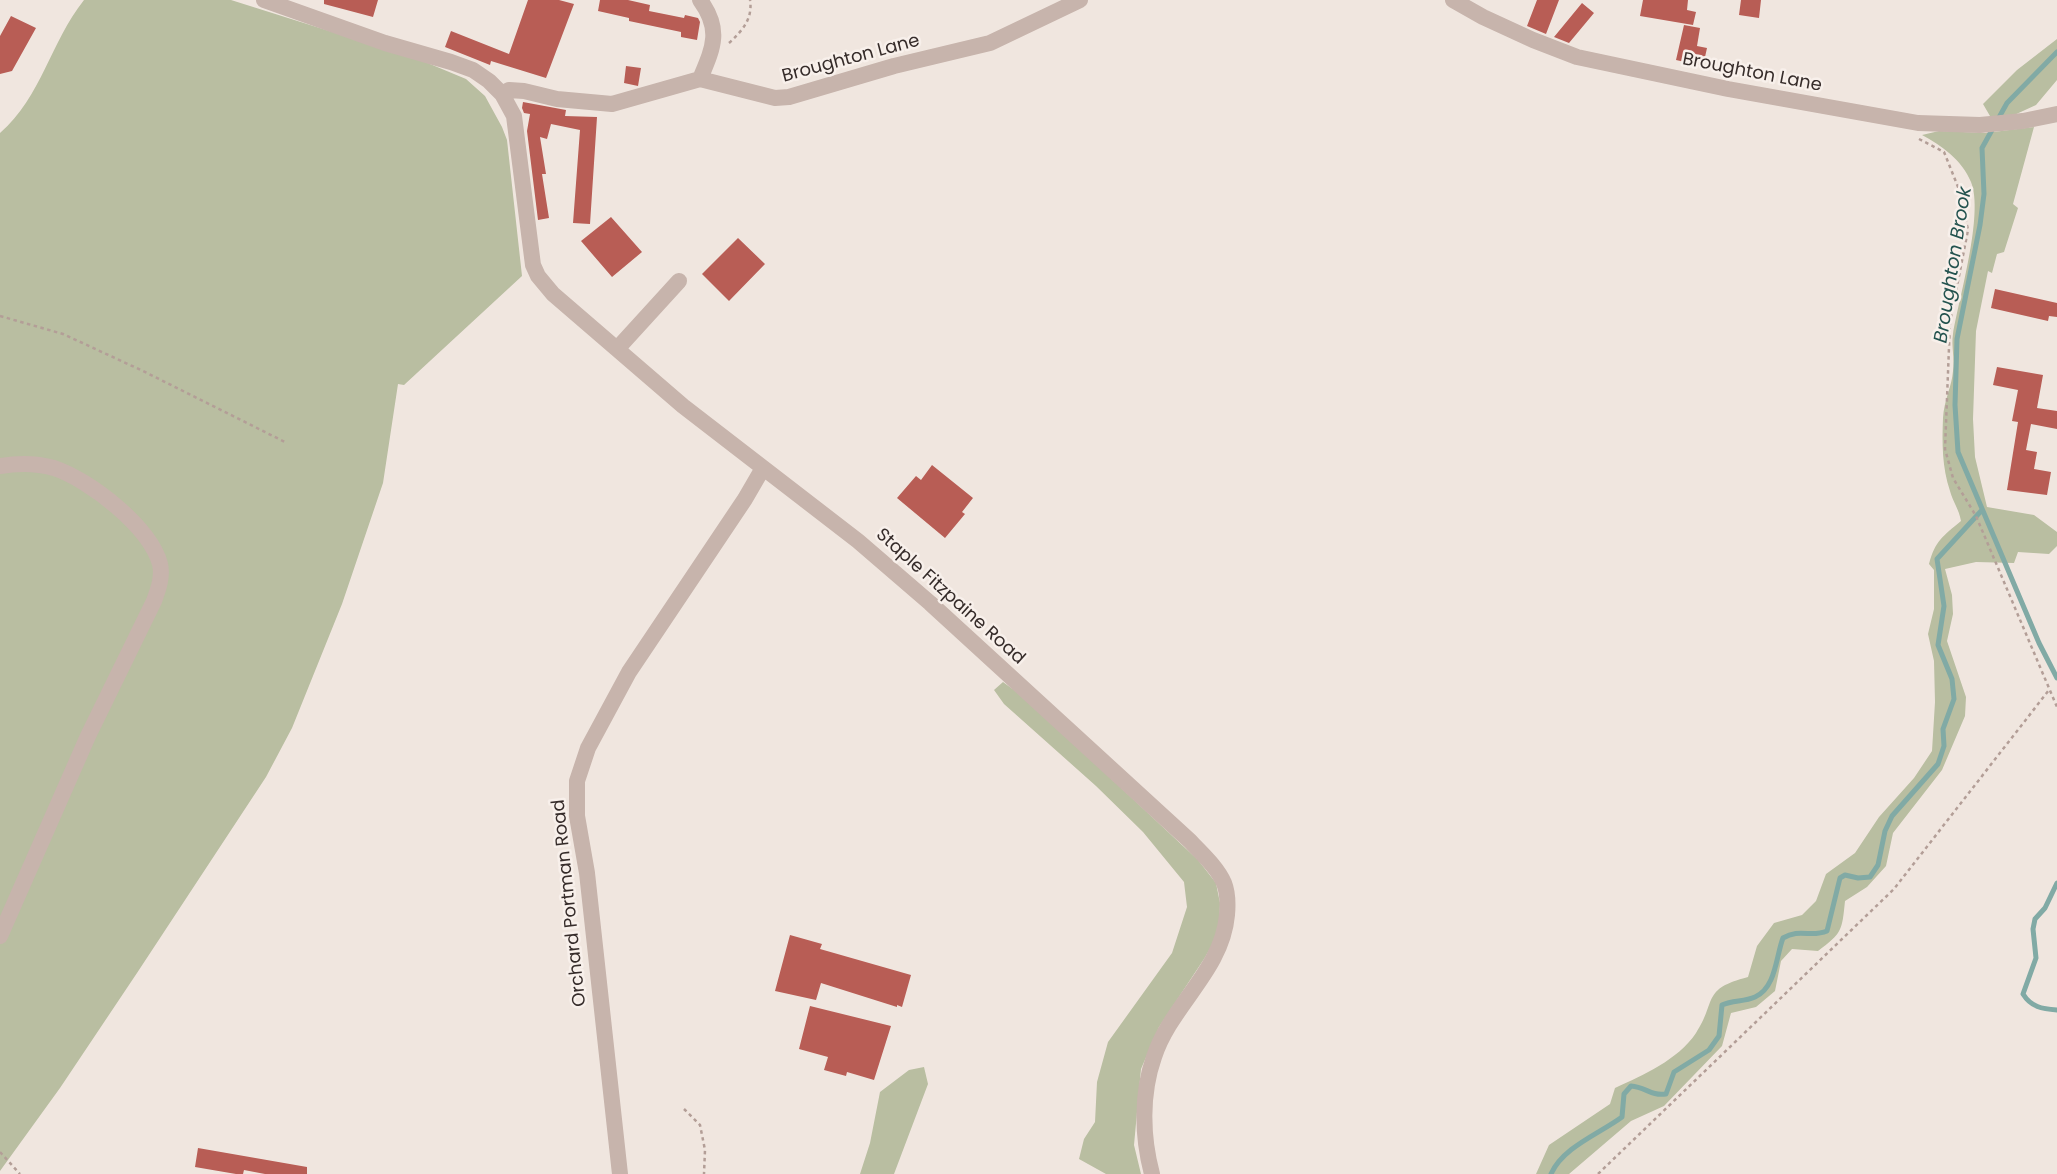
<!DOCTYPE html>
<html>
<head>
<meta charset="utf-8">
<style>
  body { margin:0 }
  canvas { display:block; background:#f0e6df }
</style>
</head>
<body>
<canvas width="2057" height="1174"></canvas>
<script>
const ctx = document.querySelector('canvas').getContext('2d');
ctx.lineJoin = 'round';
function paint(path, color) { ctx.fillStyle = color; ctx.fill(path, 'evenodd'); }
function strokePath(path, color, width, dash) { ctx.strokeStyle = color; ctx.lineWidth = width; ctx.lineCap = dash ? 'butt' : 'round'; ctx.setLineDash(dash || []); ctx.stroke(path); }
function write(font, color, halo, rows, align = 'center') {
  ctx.font = font + ' Poppins,sans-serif'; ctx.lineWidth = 5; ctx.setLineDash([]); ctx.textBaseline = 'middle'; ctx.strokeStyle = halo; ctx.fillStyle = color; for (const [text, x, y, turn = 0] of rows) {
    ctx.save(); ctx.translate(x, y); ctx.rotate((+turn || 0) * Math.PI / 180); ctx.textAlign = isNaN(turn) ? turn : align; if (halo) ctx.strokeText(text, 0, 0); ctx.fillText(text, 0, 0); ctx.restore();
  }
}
const green = new Path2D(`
  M84 0H231L418 59 466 79 485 96 502 127 507 140 522 276 404 385 398 384 383 483 342 604 292 728 266 777 137 973 60 1088 0 1171V133C42 96 50 43 84 0Z
  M2057 39V80L2036 105 2012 116H1990L1983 104 2017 70Z
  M2034 127 2013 204 2018 208 2004 252 1997 254 1992 273 1988 271 1976 331 1973 419 1975 457 1987 507 2034 515 2057 532V546L2049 554 2018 552 2014 563 1976 562 1945 569 1952 595 1953 614 1947 641 1966 697 1965 716 1942 770 1893 833 1886 866 1867 887 1845 901C1842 931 1842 933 1818 951L1792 949 1781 961 1775 991 1756 1007 1731 1013 1722 1046 1664 1106 1631 1121 1569 1174H1536L1549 1145 1610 1104 1615 1088C1643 1075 1678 1060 1696 1033 1717 1001 1701 989 1748 977L1757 946 1774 923 1802 915 1816 901 1826 874 1855 853 1879 817 1914 778 1932 751 1935 702 1934 661 1928 634 1934 609V570L1929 564C1935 541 1943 536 1961 521 1959 509 1953 502 1950 491 1942 467 1942 443 1943 418 1944 400 1952 386 1953 371 1955 359 1951 346 1953 334 1959 298 1984 214 1971 182 1962 160 1941 145 1922 135L1939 131 1985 133Z
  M1003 682 1025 698 1198 860 1216 883 1220 903 1219 933 1204 959 1159 1027 1141 1069 1134 1145 1141 1174H1106L1079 1159 1084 1139 1095 1122 1097 1082 1108 1042 1172 953 1187 907 1184 882 1143 832 1096 786 1004 704 994 690Z
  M924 1067 928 1084 894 1174H860L870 1143 880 1092 909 1070Z`);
const stream = new Path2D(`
  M2057 52 2007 103 1982 148 1984 194 1980 225 1957 339 1955 405 1958 452 2039 643 2057 678
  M2057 883 2045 908 2035 919 2033 929 2036 958 2023 994C2031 1007 2042 1009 2057 1010
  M1551 1174C1563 1147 1599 1134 1622 1117L1624 1094 1631 1086C1646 1087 1650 1096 1666 1094L1674 1072 1709 1050 1719 1036 1722 1005C1733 1000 1744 1002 1755 997 1776 988 1776 956 1783 938 1800 928 1811 938 1827 931L1840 878 1845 875 1858 878 1870 877 1878 865 1885 831 1892 816 1938 764 1944 746 1943 729 1954 699 1952 679 1938 645 1944 606 1937 559 1982 510`);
const building = new Path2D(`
  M324 0H378L373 17 324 4Z
  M528 0H559L574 4 546 78 491 61 490 65 445 47 451 31 509 54Z
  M600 0H628L650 5 649 11 684 18 685 15 698 18 700 22 697 40 681 37V32L629 21V18L598 11Z
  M1537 0H1559L1546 34 1527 26Z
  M1643 0H1688L1687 10 1696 12 1693 25 1640 16Z
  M1741 0H1761L1759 18 1739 15Z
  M1582 3 1594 13 1569 43 1554 37Z
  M11 16 36 28 12 71 0 74V36Z
  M1684 25 1700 28 1697 46 1707 48 1703 66 1676 60Z
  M626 66 641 68 638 86 624 83Z
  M523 102 566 110 565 116 597 117 590 224 573 223 580 130 551 124 547 139 540 137 546 174H542L549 218 538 220 527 131 530 114 524 113 522 108Z
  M611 217 642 252 612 277 581 241Z
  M738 238 765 264 729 301 702 274Z
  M1995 289 2057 303V317L2049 316 2048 321 1991 308Z
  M1997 367 2043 375 2037 408 2057 411V429L2031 424 2026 450 2037 452 2034 469 2051 472 2047 495 2007 490 2018 422 2012 421 2018 390 1993 385Z
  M932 465 973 498 962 512 965 514 945 538 897 498 916 476 921 480Z
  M790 935 822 944 820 949 911 975 902 1007 897 1005V1007L821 983 816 1000 775 991Z
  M810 1006 891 1026 874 1080 847 1072 846 1076 824 1070 828 1057 799 1049Z
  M198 1148 307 1167V1174H265L244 1170 243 1174H236L195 1167Z`);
const path = new Path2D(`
  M729 43C742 31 753 19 750 0
  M1919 139 1944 152 1960 192 1968 230 1950 322 1945 449 1953 478 1976 516 2057 707
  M0 316 63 334 143 371 285 442
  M684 1109 700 1125 705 1150 704 1174
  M0 1152 20 1174
  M1598 1174 1894 889 2049 690`);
const minor = new Path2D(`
  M264 0 385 43 451 62 473 70 489 81 502 94 514 116 533 265 538 276 553 294 683 406 858 541 930 603 1190 841C1202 854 1217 867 1224 883 1228 893 1228 904 1227 915 1222 971 1171 1005 1154 1057 1141 1094 1142 1137 1152 1174
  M1453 0 1483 17 1533 40 1577 57 1728 89 1918 123 1980 125 2023 121 2057 114
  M700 79C713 48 722 30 700 0
  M502 94 509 90 524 91 557 99 612 104 700 79 775 98 789 97 894 66 990 43 1080 0
  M617 349 679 281
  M0 466C18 463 36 463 54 468 90 480 150 527 160 564 163 577 158 590 154 601L88 736 0 936
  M620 1174 587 873 577 816V781L588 748 629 672 745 499 763 468`);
const streetNames = [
  ["Broughton Lane",851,59,-15],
  ["Broughton Lane",1752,73,11],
  ["Staple Fitzpaine Road",950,597,42],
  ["Orchard Portman Road",570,903,-96]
];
const waterNames = [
  ["Broughton Brook",1954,265,-81]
];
paint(green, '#b9bea1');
strokePath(stream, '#81aaa5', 5);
paint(building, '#b85d55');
strokePath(path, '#b39e97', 2.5, [3.5, 3.5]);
strokePath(minor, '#c7b4ac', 16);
write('18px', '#362c2a', '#f8f0eb', streetNames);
write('italic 19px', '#24534f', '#f8f0eb', waterNames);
</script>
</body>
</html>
